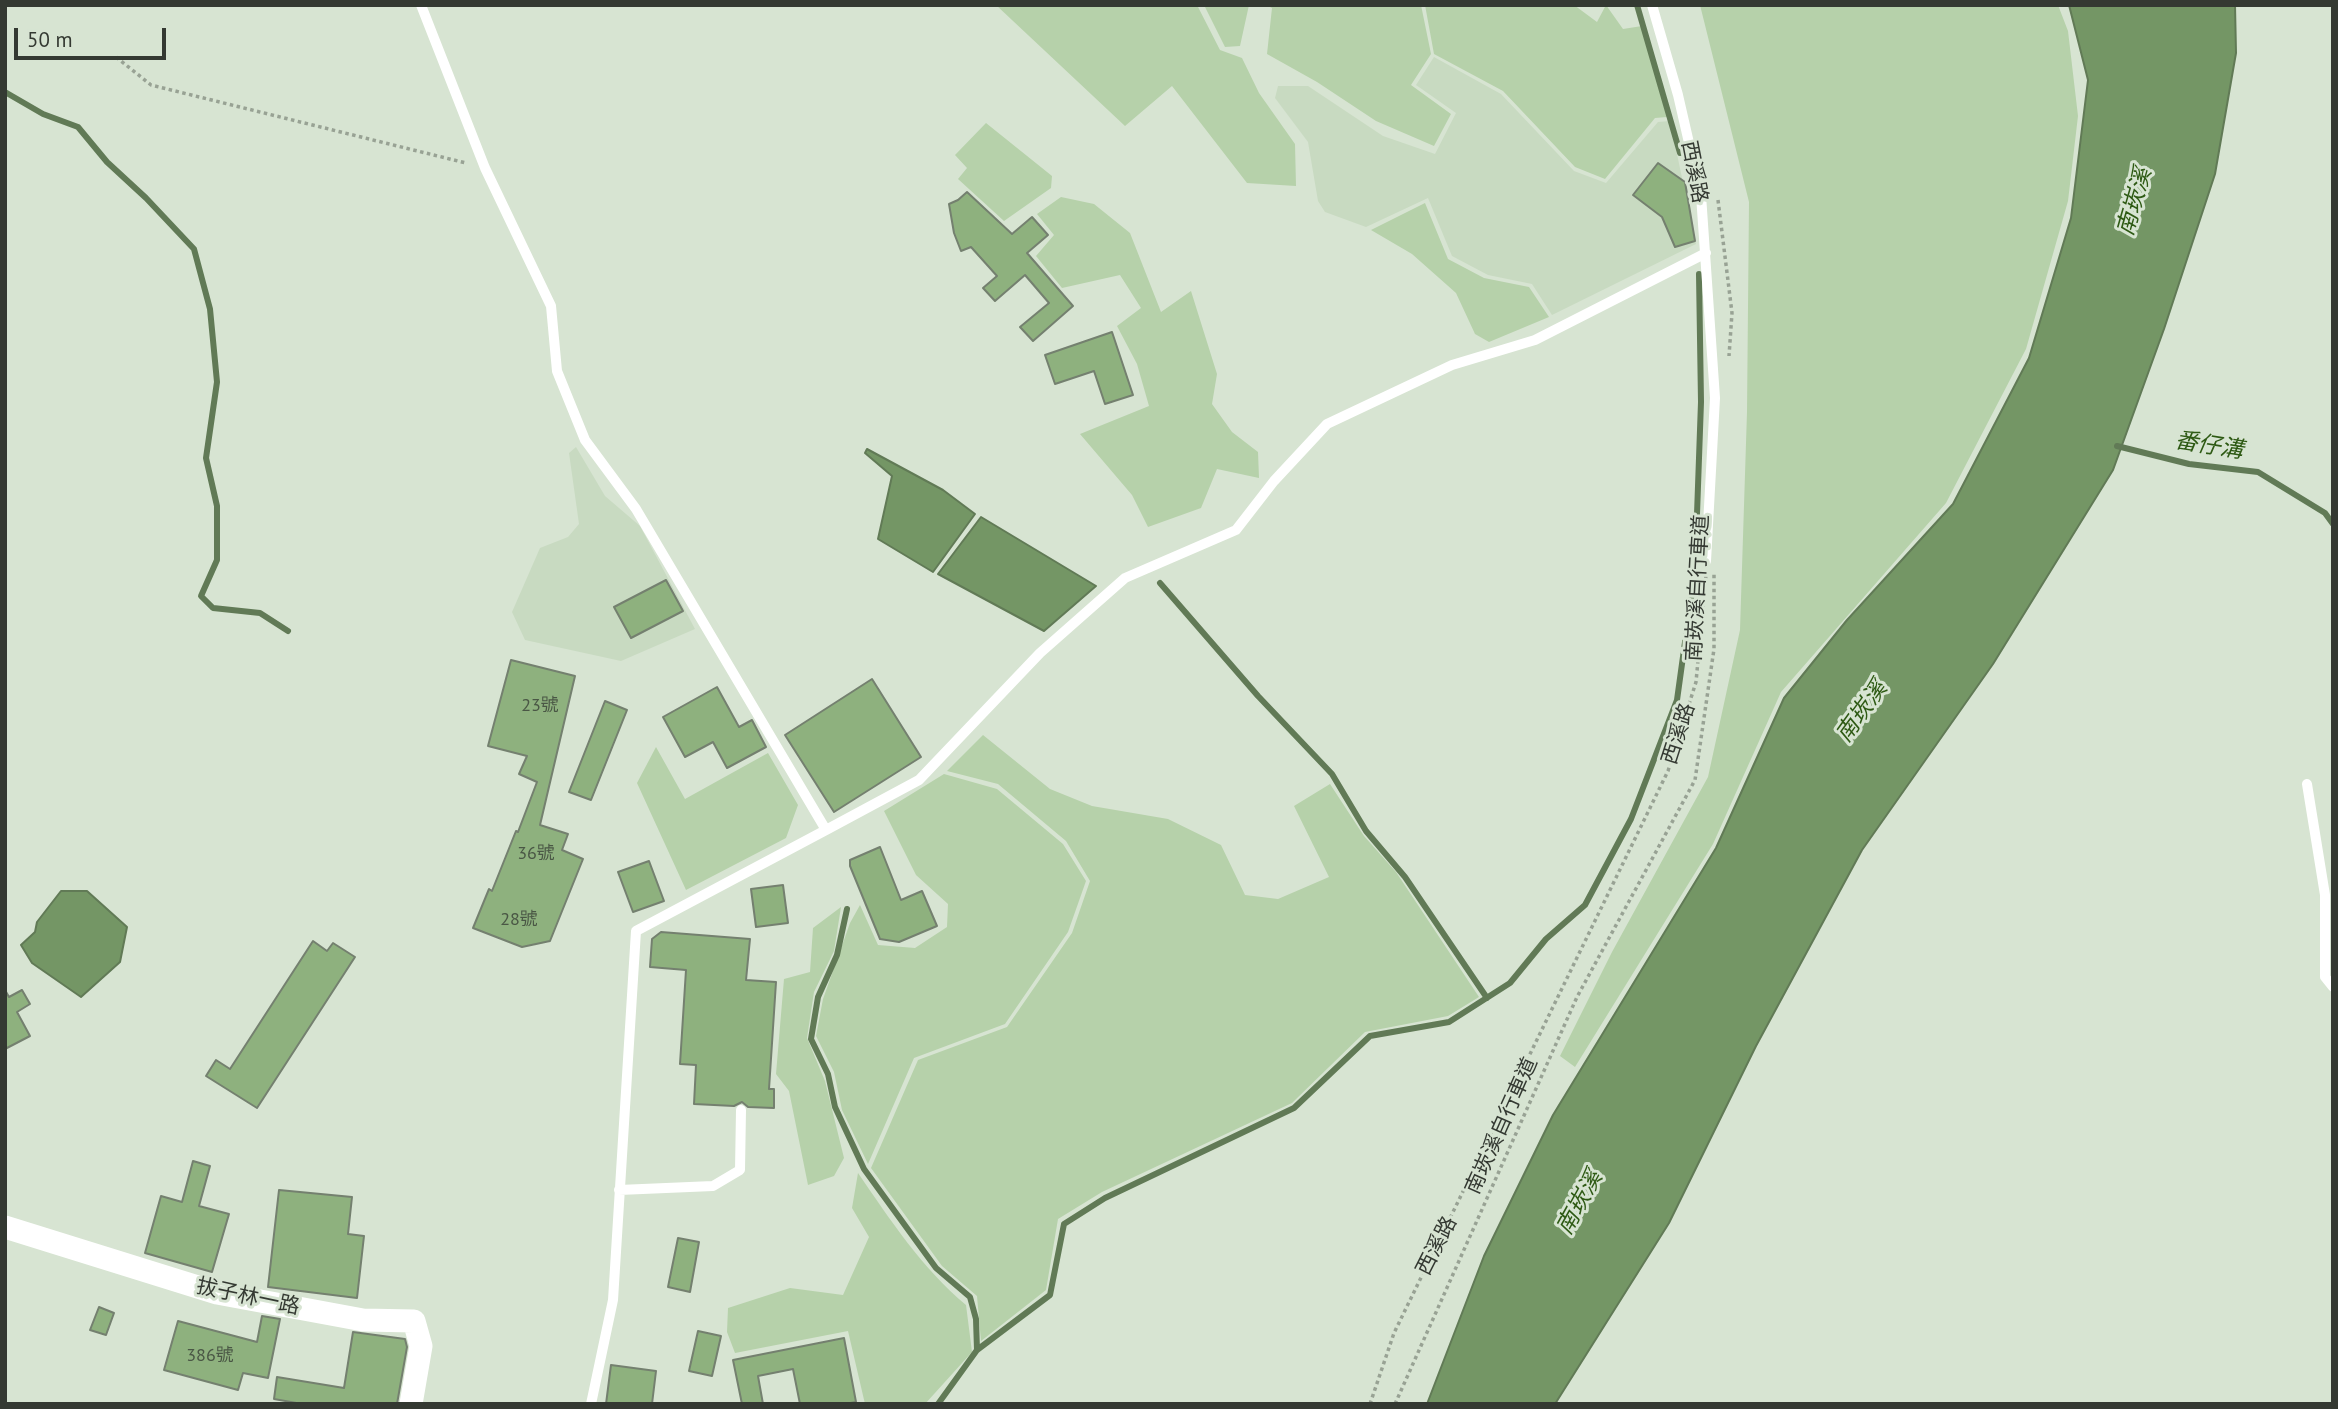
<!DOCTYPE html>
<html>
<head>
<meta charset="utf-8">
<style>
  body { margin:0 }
  #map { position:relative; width:2338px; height:1409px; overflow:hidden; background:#d7e4d2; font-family:"PT Sans",sans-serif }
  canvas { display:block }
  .frame { position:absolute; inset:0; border:7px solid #343932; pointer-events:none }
  .scale { position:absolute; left:14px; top:28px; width:152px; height:32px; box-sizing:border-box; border:4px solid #343932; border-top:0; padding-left:9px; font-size:21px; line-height:24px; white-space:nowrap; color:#343932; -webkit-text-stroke:5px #d7e4d2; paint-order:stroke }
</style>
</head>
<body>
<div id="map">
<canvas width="2338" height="1409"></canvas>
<div class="frame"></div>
<div class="scale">50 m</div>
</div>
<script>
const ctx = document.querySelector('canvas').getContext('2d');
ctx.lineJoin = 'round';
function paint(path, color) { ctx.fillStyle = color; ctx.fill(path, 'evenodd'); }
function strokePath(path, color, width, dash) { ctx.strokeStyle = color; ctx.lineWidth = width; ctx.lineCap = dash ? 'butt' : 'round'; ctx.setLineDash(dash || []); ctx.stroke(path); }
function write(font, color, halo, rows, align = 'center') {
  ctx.font = font + ' "PT Sans","Noto Sans TC",sans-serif'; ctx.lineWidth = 6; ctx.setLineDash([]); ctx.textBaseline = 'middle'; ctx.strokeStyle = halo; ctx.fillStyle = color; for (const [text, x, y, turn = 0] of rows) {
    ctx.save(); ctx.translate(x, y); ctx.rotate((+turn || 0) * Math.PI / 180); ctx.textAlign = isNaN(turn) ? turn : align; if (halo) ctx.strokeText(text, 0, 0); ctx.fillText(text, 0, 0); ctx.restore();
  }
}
const built = new Path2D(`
  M1434 57 1501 94 1574 171 1606 183 1658 122 1670 121 1696 244 1552 315 1532 284 1488 275 1452 256 1428 198 1366 227 1325 212 1318 201 1308 142 1275 98 1278 86H1308L1383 136 1435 154 1456 113 1416 85Z
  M576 447 605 496 640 526 695 629 621 661 525 640 512 612 540 548 568 537 579 524 569 453Z`);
const green = new Path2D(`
  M996 5H1197L1220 50 1242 58 1259 93 1295 144 1296 186 1247 183 1172 86 1125 126Z
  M1204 5H1249L1240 46 1225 47Z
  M1266 5H1421L1431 54 1411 85 1451 114 1434 146 1376 121 1317 82 1267 54 1272 8Z
  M1425 5H1574L1597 22 1606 5 1623 29 1642 26 1667 117 1655 118 1605 179 1575 167 1503 91 1434 54Z
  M1700 5H2058L2068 31 2078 116 2068 201 2026 349 1946 503 1781 692 1713 844 1575 1067 1560 1056 1612 952 1708 777 1740 630 1747 412 1749 202Z
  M986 123 1052 176 1051 188 1004 221 958 179 967 168 955 155Z
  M1061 197 1094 204 1130 233 1161 312 1191 291 1217 374 1212 404 1232 432 1258 452 1259 478 1217 469 1201 508 1148 527 1132 495 1080 434 1149 406 1137 364 1117 326 1141 308 1120 275 1062 288 1036 256 1054 235 1037 214Z
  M1425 203 1448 259 1484 278 1529 287 1549 317 1489 342 1475 334 1456 293 1412 254 1371 230Z
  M983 735 1050 789 1092 806 1168 819 1221 845 1245 895 1278 899 1329 877 1294 806 1330 784 1364 836 1396 872 1479 997 1448 1016 1365 1032 1292 1103 1102 1192 1058 1219 1046 1290 981 1341 977 1296 942 1266 871 1168 918 1060 1007 1027 1072 933 1090 881 1066 841 998 784 947 771Z
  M656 747 685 799 768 753 798 805 786 838 686 890 637 783Z
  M944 774 997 789 1063 844 1086 881 1068 932 1005 1024 914 1058 868 1164 842 1110 834 1072 816 1036 823 999 850 923 860 905 878 945 915 948 947 927 948 904 916 875 884 811Z
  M841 907 834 951 814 992 807 1038 825 1081 844 1158 834 1176 808 1185 789 1091 776 1074 784 979 810 972 813 928Z
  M858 1173C891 1221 922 1268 966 1305L972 1352 925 1404H865L848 1331 735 1353 727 1332 728 1308 790 1288 843 1295 869 1237 852 1208Z`);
const water = new Path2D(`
  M2069 5H2235L2236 53 2215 174 2164 329 2113 470 1993 664 1862 850 1756 1046 1669 1223 1555 1404H1427L1484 1256 1553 1115 1716 848 1784 698 1847 620 1953 504 2029 358 2071 218 2088 80Z
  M867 449 943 490 975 514 933 572 878 539 892 476 865 453Z
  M981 517 1096 586 1044 631 938 574Z
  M61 891H87L127 927 120 962 81 997 32 963 21 945 35 932 37 922Z`);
const stream = new Path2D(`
  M1637 5 1680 153
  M5 92 43 114 78 127 107 162 146 198 194 249 210 309 217 382 206 458 217 506V560L201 596 213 608 260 613 288 631
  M2117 446 2189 464 2258 472 2325 513 2333 524
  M1160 583 1258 696 1332 774 1366 831 1405 877 1487 998
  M847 909 837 955 818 997 811 1039 828 1074 835 1107 864 1169 936 1268 970 1297 976 1319 977 1350
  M938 1404 977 1350 1050 1295 1064 1224 1105 1198 1294 1108 1370 1036 1449 1022 1510 983 1546 939 1585 905 1631 819 1677 700 1695 570 1701 402 1699 274`);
const building = new Path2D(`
  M1658 163 1685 182 1695 241 1675 247 1662 217 1633 195Z
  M967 192 1012 234 1032 217 1048 235 1027 253 1073 306 1033 341 1020 327 1049 303 1025 275 995 301 983 288 997 276 971 247 961 251 954 233 949 204 958 200Z
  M1112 332 1133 395 1105 404 1094 371 1055 384 1045 355Z
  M666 580 683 611 631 638 614 607Z
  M511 660 575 676 540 825 568 834 562 850 583 859 550 941 522 947 473 928 489 889 492 891 516 831 518 832 537 782 519 774 527 756 488 746Z
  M872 679 921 757 834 812 785 735Z
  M717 687 739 727 752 720 766 747 727 768 713 742 685 757 663 717Z
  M605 701 627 710 591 800 569 792Z
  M880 847 901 900 922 891 937 926 899 942 880 939 850 866V860Z
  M649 861 664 901 633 912 618 872Z
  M783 885 788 923 756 927 751 889Z
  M661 932 750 939 746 980 776 982 769 1089H774V1108L748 1107 742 1102 734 1106 694 1104 696 1065 680 1064 686 970 650 967 652 939Z
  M313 941 327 951 333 943 355 957 257 1108 206 1076 216 1060 230 1069Z
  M5 990 9 997 22 990 30 1004 17 1012 30 1036 5 1049Z
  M193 1161 210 1166 199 1206 229 1214 212 1272 145 1253 161 1196 182 1202Z
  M279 1190 352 1197 348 1234 364 1236 357 1298 268 1287Z
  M678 1238 699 1242 690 1292 668 1287Z
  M99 1307 114 1313 106 1335 90 1330Z
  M262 1316 280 1319 268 1378 243 1373 238 1390 164 1370 178 1321 257 1342Z
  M698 1331 721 1336 712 1376 689 1371Z
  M353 1332 405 1339 407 1347 397 1404H302L274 1399 277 1377 344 1388Z
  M844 1338 856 1402 845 1404H800L793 1369 758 1376 763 1404H742L733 1360Z
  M611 1365 656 1371 652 1404H606Z`);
const path = new Path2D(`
  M116 57 151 85 466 163
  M1718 200 1732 313 1729 356
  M1370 1404 1394 1333 1668 771 1696 682 1706 575
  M1395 1404 1577 997 1695 780 1714 649V573`);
const service = new Path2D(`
  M421 5 485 168 551 306 557 371 585 440 636 509 826 830 636 931 613 1300 591 1404
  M1652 5 1678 95 1701 195 1715 398 1706 561
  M2307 784 2325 895V977L2333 987
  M826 830 919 780 1040 653 1125 578 1236 530 1274 481 1327 424 1452 365 1535 340 1706 253
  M619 1190 713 1186 740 1170 741 1110`);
const minor = new Path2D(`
  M5 1227 217 1293 363 1320 414 1321 421 1346 411 1404`);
const numberNames = [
  ["23號",540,706],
  ["36號",536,854],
  ["28號",519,920],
  ["386號",210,1356]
];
const streetNames = [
  ["西溪路",1694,172,79],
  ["南崁溪自行車道",1698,588,-87],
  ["西溪路",1679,734,-72],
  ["南崁溪自行車道",1502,1126,-66],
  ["西溪路",1437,1246,-63],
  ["拔子林一路",248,1297,12]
];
const waterNames = [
  ["南崁溪",2135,202,-74],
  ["番仔溝",2209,446,9],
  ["南崁溪",1862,712,-54],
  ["南崁溪",1580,1203,-61]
];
paint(built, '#c8dac1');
paint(green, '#b6d1aa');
paint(water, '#749665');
strokePath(water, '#617a56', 2);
strokePath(stream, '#617a56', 6);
paint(building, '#8eb17e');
strokePath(building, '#74806f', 2);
strokePath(path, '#98a294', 3.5, [3.5, 3.5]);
strokePath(service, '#fff', 10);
strokePath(minor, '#fff', 23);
write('18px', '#4a5745', null, numberNames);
write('21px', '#343932', '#d7e4d2', streetNames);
write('italic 23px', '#2e5a14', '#d7e4d2', waterNames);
</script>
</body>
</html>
